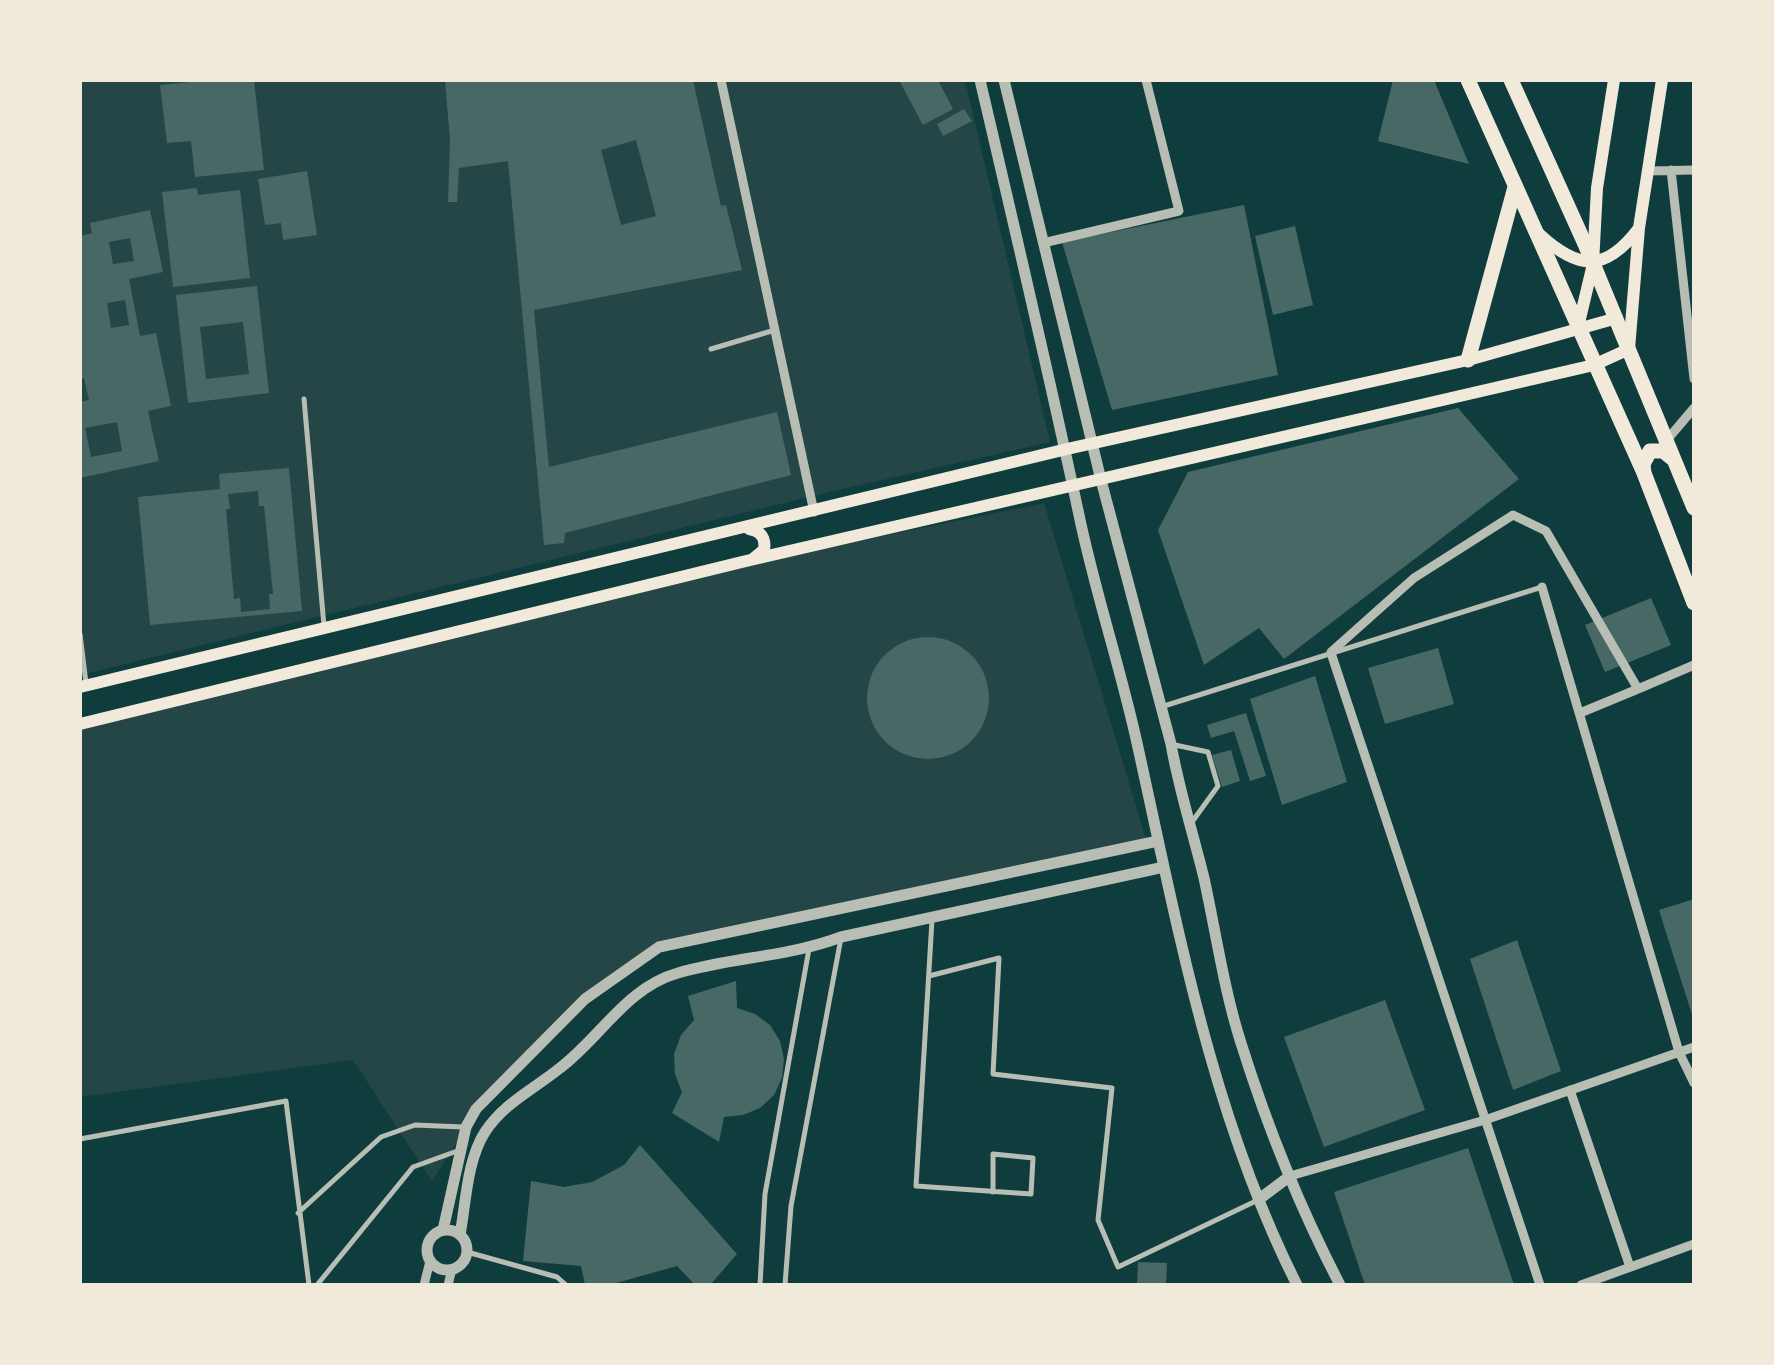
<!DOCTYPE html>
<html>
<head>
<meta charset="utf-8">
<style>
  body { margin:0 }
  #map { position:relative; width:1774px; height:1365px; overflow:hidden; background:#0f3d3e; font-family:"Open Sans",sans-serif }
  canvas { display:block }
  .frame { position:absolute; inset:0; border:82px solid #f1e9da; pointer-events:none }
</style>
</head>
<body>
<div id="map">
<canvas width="1774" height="1365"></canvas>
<div class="frame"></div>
</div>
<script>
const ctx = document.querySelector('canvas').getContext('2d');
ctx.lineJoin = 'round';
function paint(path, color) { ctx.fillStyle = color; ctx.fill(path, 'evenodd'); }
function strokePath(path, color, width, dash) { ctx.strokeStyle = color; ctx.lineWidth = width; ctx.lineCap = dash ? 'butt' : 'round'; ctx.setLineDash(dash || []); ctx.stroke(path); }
const green = new Path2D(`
  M80 80H965L1050 442 825 493 80 675Z
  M1044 503 1147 842 659 950 585 1002 476 1112 432 1181 353 1060 80 1097V727L746 564Z`);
const building = new Path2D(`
  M210 80H254L264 170 195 177 191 141 167 143 160 85Z
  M445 80H693L721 206 726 205 742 270 534 310 549 467 777 412 791 475 565 533 564 543 544 545 508 161 459 168 457 202H448L450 140ZM636 140 656 216 621 225 601 150Z
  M899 80H938L953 109 923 125Z
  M1393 80H1434L1469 164 1378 141Z
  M964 109 972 121 943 136 937 124Z
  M307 171 317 235 283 240 281 223 265 225 258 179Z
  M197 188 198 195 240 190 250 278 173 287 162 192Z
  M1244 205 1278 375 1112 410 1062 242Z
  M150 210 163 272 129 279 140 336 156 333 171 406 148 411 159 461 80 478V402L89 400 84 378 80 379V236L92 233 90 223ZM130 238 134 261 113 264 109 242ZM125 300 129 325 111 328 107 303ZM117 422 122 451 91 457 85 428Z
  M1295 226 1313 305 1273 315 1255 236Z
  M257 286 269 393 188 403 176 295ZM243 322 249 374 206 379 200 327Z
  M1458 408 1519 479 1284 659 1259 628 1204 665 1158 530 1188 472Z
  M289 468 302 611 150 625 138 497 220 489 219 474ZM258 491 259 506H264L273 594H269L270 609 241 612 240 598 234 599 226 509H230L228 494Z
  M1651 598 1671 645 1605 672 1585 625Z
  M867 698a61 61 0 1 1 122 0a61 61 0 1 1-122 0Z
  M1438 648 1454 704 1385 724 1368 668Z
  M1315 676 1347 782 1282 805 1250 699Z
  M1246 713 1266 776 1250 781 1234 731 1211 738 1207 725Z
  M1231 750 1240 781 1222 787 1212 755Z
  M1694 899V1018H1693L1659 910Z
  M1517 940 1561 1071 1513 1090 1470 959Z
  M736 981 737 1008 755 1014 770 1025 780 1041 784 1059 782 1078 774 1095 760 1108 743 1115 724 1117 719 1142 672 1113 682 1092 675 1074 674 1054 681 1035 694 1020 688 996Z
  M1385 1000 1425 1110 1324 1147 1284 1037Z
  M640 1145 737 1254 710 1285H695L677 1266 609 1285H585L581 1266 523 1261 531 1181 564 1187 592 1182 624 1165Z
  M1468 1148 1514 1285H1365L1334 1192Z
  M1138 1262 1167 1263 1166 1285H1137Z`);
const service = new Path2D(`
  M711 349 775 330
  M304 399 324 626
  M80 634 86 683
  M1164 706 1542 587
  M1175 745 1208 752 1218 786 1192 822
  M932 920 916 1186 1031 1194 1033 1158 993 1154V1192
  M929 976 999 958 993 1074 1112 1088 1098 1220 1118 1267 1258 1200
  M80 1139 286 1101 309 1285
  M298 1213 381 1137 415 1125 463 1127
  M467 1252 557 1277 566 1285
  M317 1285 413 1167 460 1150
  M760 1285 765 1194 809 949
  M785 1285 791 1206 841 938`);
const minor = new Path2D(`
  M721 80 814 512
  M1671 170 1694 379
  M1648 171 1694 170
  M1043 243 1179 211 1146 80
  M1666 441 1694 408
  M1542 587 1679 1052 1694 1083
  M1331 652 1414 578 1513 515 1546 531 1638 689 1694 665
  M1331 653 1540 1285
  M1580 713 1638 689
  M1570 1090 1630 1267
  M1290 1176 1485 1120 1694 1047
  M424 1285 430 1261
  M448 1285 452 1269
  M1581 1285 1694 1244`);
const tertiary = new Path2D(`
  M980 80C1014 225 1048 370 1079 515 1095 592 1120 666 1137 743 1178 928 1211 1114 1297 1285
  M1004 80 1101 480 1171 744C1179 790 1193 833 1204 878 1216 933 1224 990 1241 1043 1267 1126 1300 1208 1340 1285
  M1258 1200 1290 1176
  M427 1250a20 20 0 1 1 40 0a20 20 0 1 1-40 0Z
  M443 1230 466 1127 476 1109 585 999 659 947 1158 841
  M460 1235C466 1202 467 1160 485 1132 504 1103 534 1089 560 1068 600 1038 627 987 678 973 732 957 788 957 841 937L1164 867`);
const secondary = new Path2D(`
  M1539 234C1579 271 1606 272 1639 228L1662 80
  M1578 327 1593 264 1597 188 1614 80
  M749 529C761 531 766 538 764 550L753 559
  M80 687 1067 449 1468 360 1617 318
  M80 724 746 561 1594 365 1629 349 1639 228`);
const primary = new Path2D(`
  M1468 80 1644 473 1694 603
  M1511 80 1585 244 1694 508
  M1468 360 1515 187
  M1644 473 1643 464 1650 451H1663L1673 459`);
paint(green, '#244646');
paint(building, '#486865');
strokePath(service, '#b8beb3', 5);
strokePath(minor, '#b8beb3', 9);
strokePath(tertiary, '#b8beb3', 11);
strokePath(secondary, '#f1e9da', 12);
strokePath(primary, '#f1e9da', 15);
</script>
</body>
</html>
